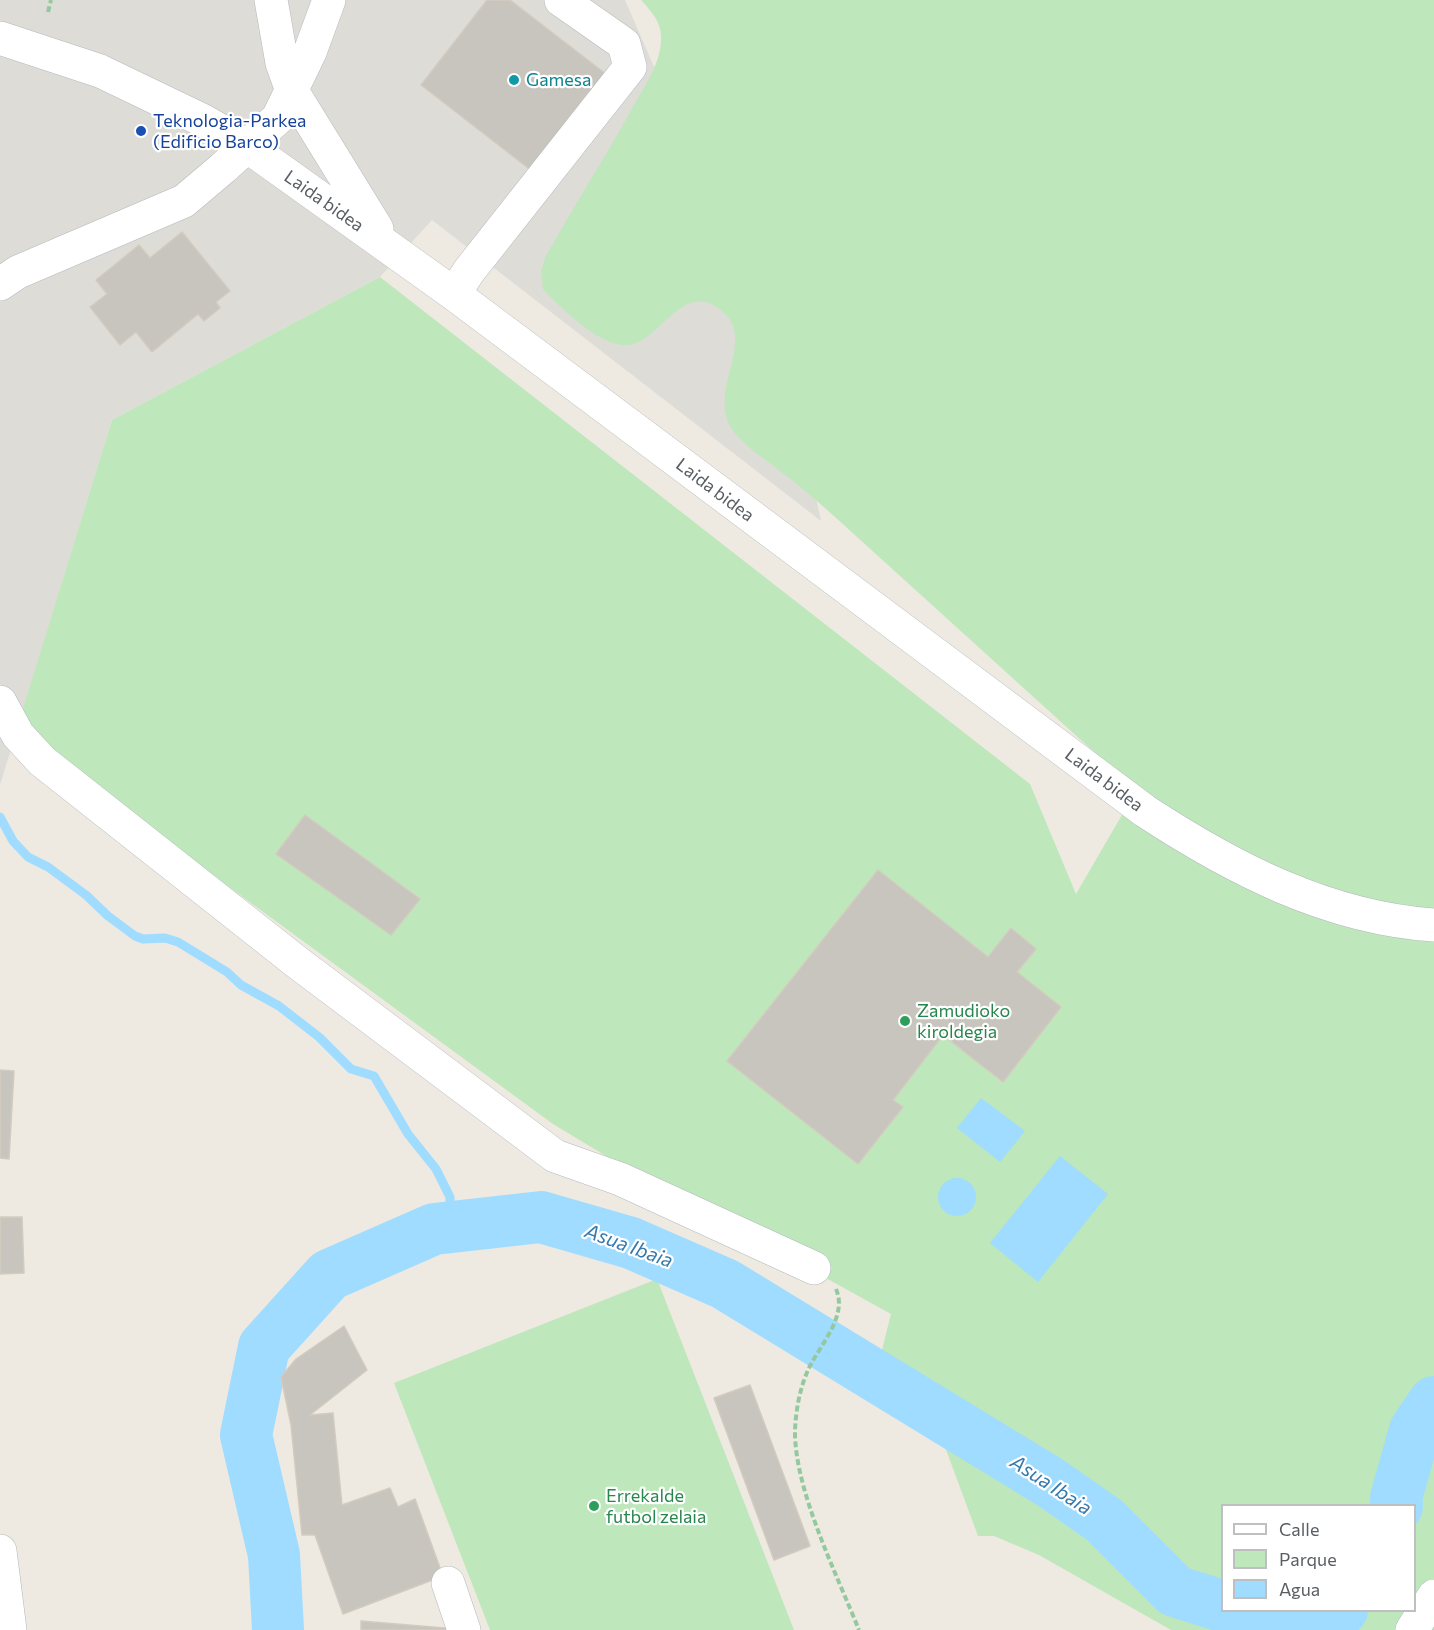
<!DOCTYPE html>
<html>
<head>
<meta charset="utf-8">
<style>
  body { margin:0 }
  #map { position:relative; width:1434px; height:1630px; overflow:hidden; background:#eeeae1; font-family:Commissioner,sans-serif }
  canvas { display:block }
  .legend { position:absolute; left:1221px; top:1504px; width:195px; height:108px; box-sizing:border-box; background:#fff; border:2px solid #bdbfc1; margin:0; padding:8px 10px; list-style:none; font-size:18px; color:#595e63 }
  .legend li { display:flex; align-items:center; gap:12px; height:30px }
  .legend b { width:30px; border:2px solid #bdbfc1 }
</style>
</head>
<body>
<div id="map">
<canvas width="1434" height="1630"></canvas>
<ul class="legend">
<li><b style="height:8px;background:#fff"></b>Calle</li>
<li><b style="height:16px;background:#bee7bb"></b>Parque</li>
<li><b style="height:16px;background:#9fdcff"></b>Agua</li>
</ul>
</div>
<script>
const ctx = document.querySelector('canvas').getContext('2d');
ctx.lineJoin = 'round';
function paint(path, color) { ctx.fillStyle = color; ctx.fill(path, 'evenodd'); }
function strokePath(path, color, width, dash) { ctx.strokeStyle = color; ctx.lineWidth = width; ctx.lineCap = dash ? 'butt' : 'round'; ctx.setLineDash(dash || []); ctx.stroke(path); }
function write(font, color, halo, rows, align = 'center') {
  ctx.font = font + ' Commissioner,sans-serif'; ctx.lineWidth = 4.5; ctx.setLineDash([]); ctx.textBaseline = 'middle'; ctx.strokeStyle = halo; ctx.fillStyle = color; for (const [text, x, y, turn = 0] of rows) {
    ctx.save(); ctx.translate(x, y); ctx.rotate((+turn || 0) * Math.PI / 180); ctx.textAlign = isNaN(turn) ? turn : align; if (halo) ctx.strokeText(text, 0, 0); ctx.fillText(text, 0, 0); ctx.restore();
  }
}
const industrial = new Path2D(`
  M0 0H625L792 384 821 521 432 220 380 277 112 420 0 785Z`);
const green = new Path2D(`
  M641 0H1434V1630H1171L1039 1555 994 1536H978L945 1447 919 1422 872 1390 891 1314 616 1162 553 1124 46 753 22 712 112 420 380 277 1030 784 1076 894 1126 808 1114 770C1021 686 928 601 835 517 817 501 799 485 780 471 765 459 747 448 735 433 703 392 760 342 721 310 682 279 660 342 628 345 601 348 560 307 543 289L541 271 545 258C573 207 605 158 633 107 644 87 661 63 661 39 662 23 652 12 641 0ZM1222 1506H1414V1610H1222Z
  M657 1279 794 1630H490L394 1383Z`);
const water = new Path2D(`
  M981 1098 1025 1131 1000 1162 957 1128Z
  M1060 1156 1108 1194 1038 1282 990 1243Z
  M938 1197a19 19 0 1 1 38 0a19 19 0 1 1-38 0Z`);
const stream = new Path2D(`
  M0 817 13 841 28 857 48 867 86 895 108 916 135 936 143 939 165 938 178 942 227 972 241 985 279 1006 319 1037 351 1069 374 1076 408 1134 436 1169 450 1197V1207L434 1229`);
const river = new Path2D(`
  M1397 1506 1396 1498 1415 1430 1434 1402
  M1236 1610 1250 1615 1330 1618 1342 1610
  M278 1630 274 1555 246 1435 264 1347 329 1275 434 1229 541 1217 631 1243 725 1284 1051 1483 1104 1520 1175 1591 1222 1606`);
const building = new Path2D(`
  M487 0H510L606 74 532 171 421 85Z
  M182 232 230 291 216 302 220 308 204 321 198 314 152 352 136 332 120 345 90 307 107 294 96 280 139 245 150 258Z
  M305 815 420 899 391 935 276 854Z
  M878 870 988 957 1011 928 1036 949 1017 972 1061 1007 1003 1082 943 1035 893 1100 903 1107 858 1164 727 1061Z
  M0 1070 14 1071 9 1159 0 1158Z
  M0 1217H22L24 1273 0 1274Z
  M344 1326 367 1370 310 1415 333 1413 342 1505 390 1488 398 1507 415 1499 443 1576 343 1614 315 1535H302L291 1425 281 1377 296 1359Z
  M750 1385 810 1546 774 1560 714 1398Z
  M361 1621 457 1629V1630H361Z`);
const path = new Path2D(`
  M48 12 51 0
  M836 1289C848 1316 820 1345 809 1368 800 1387 796 1409 795 1430 794 1489 837 1575 859 1630`);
const minor = new Path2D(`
  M271 0 282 63 292 91 377 229
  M0 38 100 71 202 120 247 146 454 294 1145 811C1232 868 1328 918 1434 925
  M0 284 18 272 184 201 223 168 278 118 310 52 329 0
  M454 294 469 271 630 67 624 44 561 0
  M0 702 18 735 42 761 298 963 555 1156 620 1179 814 1268
  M0 1551 10 1630
  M448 1583 464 1630
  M1412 1630 1434 1596`);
const markers = [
  [514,80,6,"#0f9aa8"],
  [141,131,6,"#1a4fb4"],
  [905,1021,6,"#2e9e5b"],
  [594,1506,6,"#2e9e5b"]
];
const cultureNames = [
  ["Gamesa",526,80]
];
const transitNames = [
  ["Teknologia-Parkea",153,121],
  ["(Edificio Barco)",153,142]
];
const streetNames = [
  ["Laida bidea",324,201,35],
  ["Laida bidea",715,490,37],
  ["Laida bidea",1104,780,37]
];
const leisureNames = [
  ["Zamudioko",917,1011],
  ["kiroldegia",917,1032],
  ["Errekalde",606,1496],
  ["futbol zelaia",606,1517]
];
const waterNames = [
  ["Asua Ibaia",629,1246,20],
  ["Asua Ibaia",1051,1485,33]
];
paint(industrial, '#dedcd6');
paint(green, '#bee7bb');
paint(water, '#9fdcff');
strokePath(stream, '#9fdcff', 9);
strokePath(river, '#9fdcff', 52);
paint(building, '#c8c4be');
strokePath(building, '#d3cbbf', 1.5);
strokePath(minor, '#b4b8bd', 34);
strokePath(path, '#94c99f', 4, [6, 3]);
strokePath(minor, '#fff', 33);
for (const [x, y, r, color] of markers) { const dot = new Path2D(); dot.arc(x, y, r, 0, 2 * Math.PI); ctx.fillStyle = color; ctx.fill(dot); strokePath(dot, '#fff', 2); }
write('18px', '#0d838f', '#fff', cultureNames, 'left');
write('18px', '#164399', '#fff', transitNames, 'left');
write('18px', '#595e63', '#fff', streetNames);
write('18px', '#27864d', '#fff', leisureNames, 'left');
write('italic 20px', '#3579ad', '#fff', waterNames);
</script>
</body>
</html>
